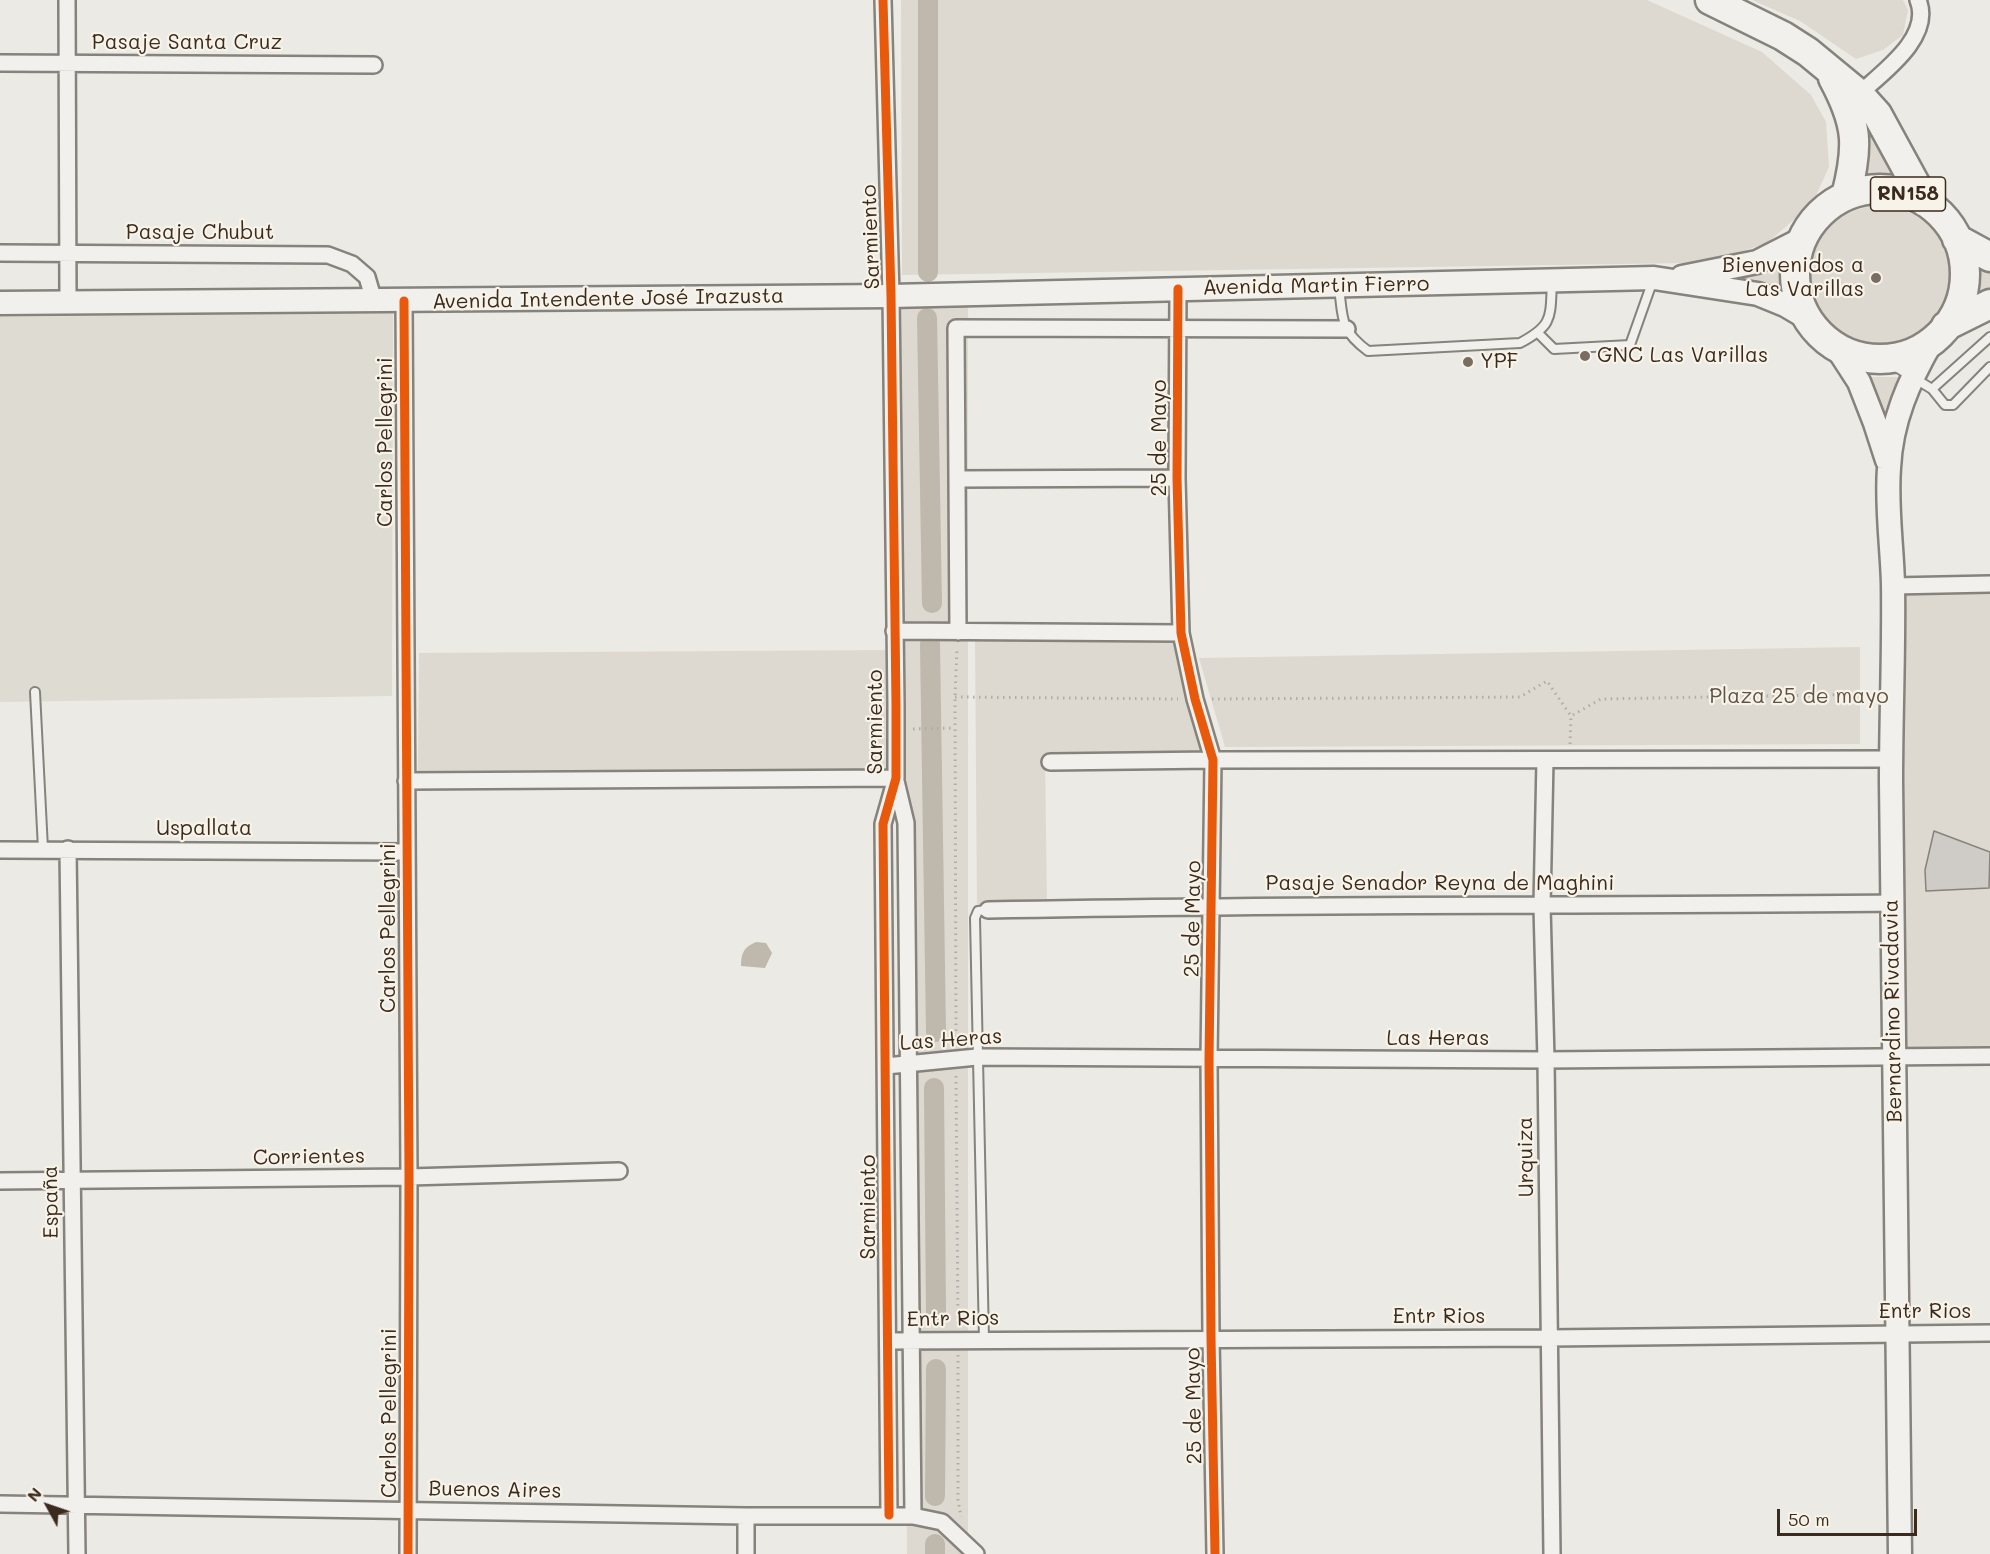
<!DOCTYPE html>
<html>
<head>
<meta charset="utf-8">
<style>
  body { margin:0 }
  #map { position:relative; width:1990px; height:1554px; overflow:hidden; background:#eceae4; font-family:Mali,sans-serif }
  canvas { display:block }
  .north { position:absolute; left:18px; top:1476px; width:60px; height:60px; -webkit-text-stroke:4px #f7f3e8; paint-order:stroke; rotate:310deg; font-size:16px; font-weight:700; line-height:24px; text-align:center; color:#3b2a1e }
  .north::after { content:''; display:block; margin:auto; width:21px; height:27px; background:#3b2a1e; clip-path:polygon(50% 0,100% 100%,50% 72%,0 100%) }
  .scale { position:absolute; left:1777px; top:1509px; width:140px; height:27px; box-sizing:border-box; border:3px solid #3b2a1e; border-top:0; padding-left:8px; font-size:18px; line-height:21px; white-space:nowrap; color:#3b2a1e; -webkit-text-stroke:4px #f7f3e8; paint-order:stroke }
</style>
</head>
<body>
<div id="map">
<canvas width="1990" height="1554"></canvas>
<div class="north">N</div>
<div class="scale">50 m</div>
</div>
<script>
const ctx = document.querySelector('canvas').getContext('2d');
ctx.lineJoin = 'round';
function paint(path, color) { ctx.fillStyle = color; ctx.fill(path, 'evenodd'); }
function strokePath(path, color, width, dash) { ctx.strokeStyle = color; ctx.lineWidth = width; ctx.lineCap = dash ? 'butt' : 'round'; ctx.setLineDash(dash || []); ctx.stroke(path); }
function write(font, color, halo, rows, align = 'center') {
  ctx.font = font + ' Mali,sans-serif'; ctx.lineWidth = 4.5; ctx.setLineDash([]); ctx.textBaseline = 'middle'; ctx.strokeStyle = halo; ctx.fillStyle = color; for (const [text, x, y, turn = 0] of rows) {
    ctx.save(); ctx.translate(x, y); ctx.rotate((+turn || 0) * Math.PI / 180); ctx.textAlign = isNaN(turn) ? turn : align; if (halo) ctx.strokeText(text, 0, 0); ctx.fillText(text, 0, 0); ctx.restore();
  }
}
const built = new Path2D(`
  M393 313 392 696 0 702V317Z`);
const green = new Path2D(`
  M901 0H1647L1762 52 1811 95 1826 122 1829 167 1812 204 1767 243 1728 256 1684 263 902 275Z
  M1752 0H1903L1908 10 1903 35 1883 50 1856 59 1800 21Z
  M1867 128 1894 178 1864 180 1868 163Z
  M1810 276a70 70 0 1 1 140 0a70 70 0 1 1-140 0Z
  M1789 252V293L1768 284 1718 279Z
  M1978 265 1990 271V296L1976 301 1980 278Z
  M898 307H968V1554H907Z
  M1867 377H1903L1885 423C1883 405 1877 392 1867 377Z
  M1990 583V1056L1894 1057 1893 586Z
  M975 641 1173 642 1205 754 1045 757 1047 904 977 905Z
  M1860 647V744L1225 747 1199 658Z
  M886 650 887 769 418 771 419 653Z`);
const water = new Path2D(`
  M756 942 766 943 772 953 765 968 741 966C741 953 744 947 756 942Z`);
const canal = new Path2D(`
  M928 272V0
  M927 318 932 603
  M930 644 936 1032
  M934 1088 936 1313
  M935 1496 936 1369
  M935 1544V1554`);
const building = new Path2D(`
  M1934 831 1990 852 1989 888 1926 891 1925 870Z`);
const path = new Path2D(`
  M955 697 1178 699
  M1212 699 1520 697 1547 681 1571 716 1601 699 1874 694
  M913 729 955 728
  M1570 744 1571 716
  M956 1043 955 697 957 648
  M956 1076 958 1325
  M958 1355V1500L961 1517`);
const lane = new Path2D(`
  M1339 287C1343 320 1340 330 1368 351L1520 343C1554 325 1550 317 1552 282
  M1538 333 1554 349 1630 345 1653 280
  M1883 359 1932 389 1945 405H1953L1990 367
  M1932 389 1990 337
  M35 692 43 849
  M984 1340 975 918 978 911 988 910`);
const street = new Path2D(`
  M67 0 68 302
  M883 0 891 296 896 705V778L883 824 889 1515
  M0 63 374 65
  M1859 94C1883 72 1933 37 1918 0
  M0 253 328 255 352 264 367 277 374 301
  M1178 289 1177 478 1181 633 1195 699 1213 760 1209 1059 1211 1338 1215 1554
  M404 301 409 1177 408 1554
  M957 479 1177 478
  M1893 586 1990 584
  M894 631 1181 633
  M958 632 956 328 1347 329
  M1545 760 1542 906 1546 1060 1552 1554
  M1050 762 1213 760 1891 759
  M406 781 896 778
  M896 781 906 823 913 1516
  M68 849 77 1554
  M0 850 407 852
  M988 910C1289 904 1590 906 1891 903
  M886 1066 977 1057 1546 1060 1990 1056
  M0 1181 409 1177 619 1171
  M888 1341 1549 1338 1990 1333
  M0 1504 746 1516H913L942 1522 976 1554
  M746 1516V1554`);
const secondary = new Path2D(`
  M1682 277 1757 262 1802 239
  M0 303 891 296 1654 278 1758 294 1785 305 1807 318
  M1837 348 1859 382 1875 423 1887 460
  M1900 1554C1896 1296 1892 1038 1891 781 1891 715 1894 650 1893 584 1892 546 1886 506 1889 468 1891 421 1909 381 1932 341`);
const highway = new Path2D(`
  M1710 0 1783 36 1808 52 1859 94 1877 114 1925 202
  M1833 78C1858 124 1859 146 1846 196
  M1795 274a85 85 0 1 1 170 0a85 85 0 1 1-170 0Z
  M1957 239 1990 257
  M1946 326 1990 304`);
const cycleway = new Path2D(`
  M883 0 891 296 896 705V778L883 824 889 1515
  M1178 289 1177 478 1181 633 1195 699 1213 760 1209 1059 1211 1338 1215 1554
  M404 301 409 1177 408 1554`);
const markers = [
  [1876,278,6,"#796d63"],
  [1585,356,6,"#796d63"],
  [1468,362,6,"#796d63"]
];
const shields = [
  [1908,194,75]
];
const shieldNames = [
  ["RN158",1908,194]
];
const streetNames = [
  ["Pasaje Santa Cruz",187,43],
  ["Pasaje Chubut",200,233],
  ["Sarmiento",871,237,-92],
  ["Avenida Martin Fierro",1316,286,-1],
  ["Avenida Intendente José Irazusta",608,299,-1],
  ["25 de Mayo",1160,438,-90],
  ["Carlos Pellegrini",386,442,-90],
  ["Sarmiento",876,722,-90],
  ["Uspallata",204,829],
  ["Pasaje Senador Reyna de Maghini",1440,884],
  ["25 de Mayo",1193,919,-89],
  ["Carlos Pellegrini",389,928,-90],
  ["Bernardino Rivadavia",1893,1011,-91],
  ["Las Heras",1438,1039],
  ["Las Heras",951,1040,-4],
  ["Corrientes",309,1157,-1],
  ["Urquiza",1526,1157,-91],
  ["España",51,1202,-91],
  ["Sarmiento",869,1207,-90],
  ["Entr Rios",1925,1312],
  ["Entr Rios",1439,1317],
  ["Entr Rios",953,1319,-1],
  ["25 de Mayo",1194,1406,-91],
  ["Carlos Pellegrini",390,1413,-90],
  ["Buenos Aires",495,1490,1]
];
const poiNames = [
  ["Bienvenidos a",1864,266,"right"],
  ["Las Varillas",1864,290,"right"],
  ["GNC Las Varillas",1597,356],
  ["YPF",1480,362]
];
const parkNames = [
  ["Plaza 25 de mayo",1799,697]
];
paint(built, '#dedbd2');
paint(green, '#ddd9d0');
paint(water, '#beb8ad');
strokePath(canal, '#beb8ad', 20);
paint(building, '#cfccc7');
strokePath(building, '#86827c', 1.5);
strokePath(lane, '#86827c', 12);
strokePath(street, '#86827c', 20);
strokePath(secondary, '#86827c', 27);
strokePath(highway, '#86827c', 33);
strokePath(path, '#b0ada8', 3, [1.5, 4.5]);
strokePath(lane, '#f1f0ec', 8);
strokePath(street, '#f1f0ec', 15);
strokePath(secondary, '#f1f0ec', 22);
strokePath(highway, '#f1f0ec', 28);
strokePath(cycleway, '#e8590c', 9);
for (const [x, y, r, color] of markers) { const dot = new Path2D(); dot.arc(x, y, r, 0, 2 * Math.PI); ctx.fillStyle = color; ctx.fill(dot); strokePath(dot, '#f7f3e8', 2); }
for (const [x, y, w] of shields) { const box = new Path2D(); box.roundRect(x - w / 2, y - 17, w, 34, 4.5); ctx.fillStyle = '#f7f3e8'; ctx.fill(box); strokePath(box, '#3b2a1e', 1.5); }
write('bold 20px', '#3b2a1e', null, shieldNames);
write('21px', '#3b2a1e', '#f7f3e8', streetNames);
write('21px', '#3b2a1e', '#f7f3e8', poiNames, 'left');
write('21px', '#605246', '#f7f3e8', parkNames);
</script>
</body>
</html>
